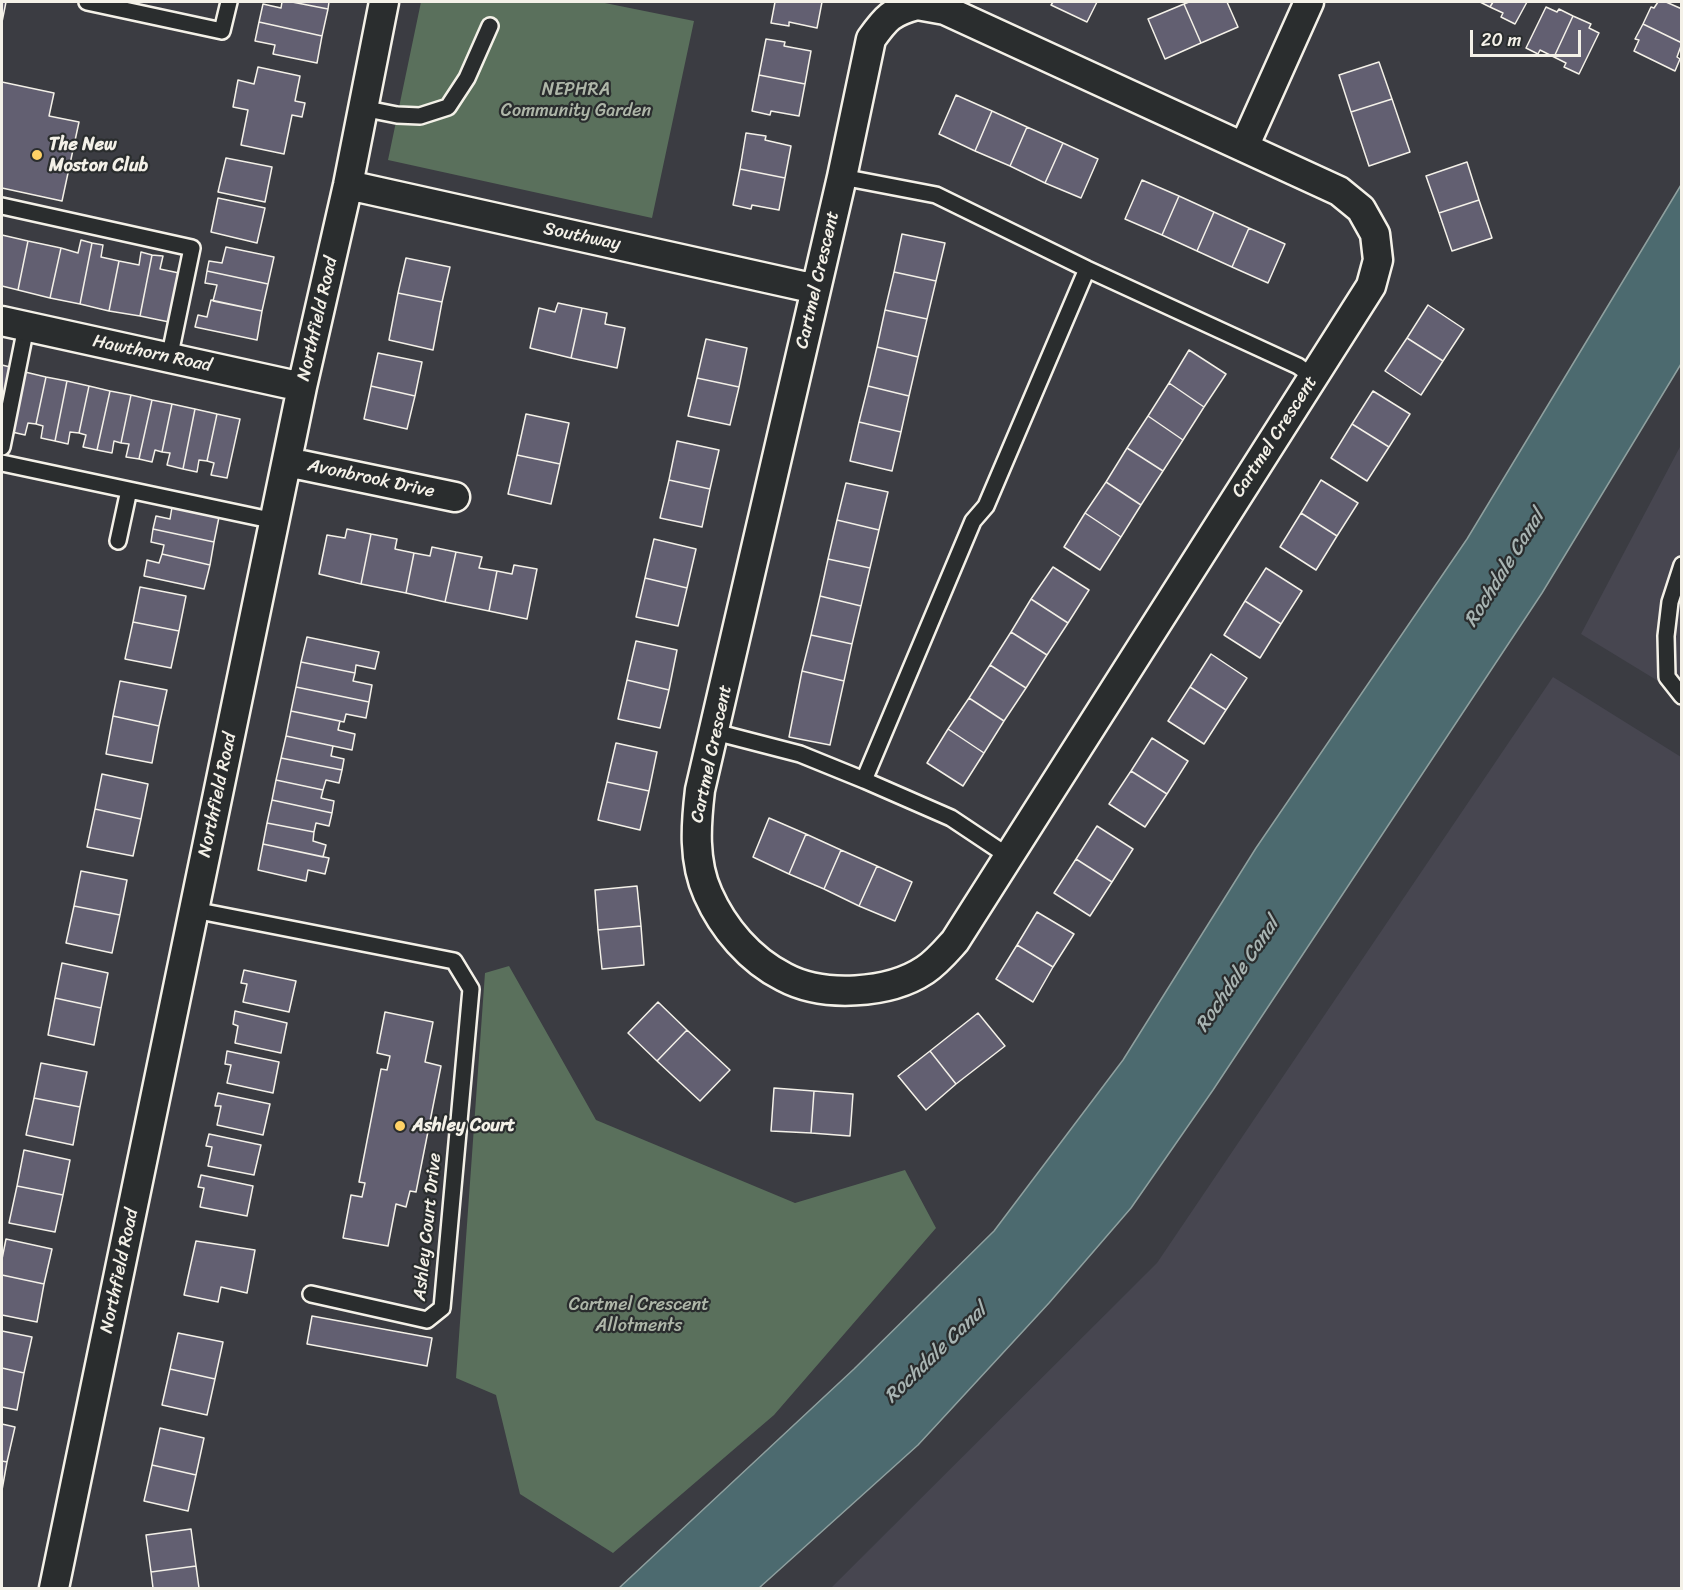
<!DOCTYPE html>
<html>
<head>
<meta charset="utf-8">
<style>
  body { margin:0 }
  #map { position:relative; width:1683px; height:1590px; overflow:hidden; background:#3b3c42; font-family:Sriracha,sans-serif }
  canvas { display:block }
  .frame { position:absolute; inset:0; border:3px solid #f4f1e8; pointer-events:none }
  .scale { position:absolute; left:1470px; top:30px; width:111px; height:27px; box-sizing:border-box; border:3px solid #f4f1e8; border-top:0; padding-left:8px; font-size:18px; line-height:21px; white-space:nowrap; color:#f4f1e8; -webkit-text-stroke:4px #2a2d2e; paint-order:stroke }
</style>
</head>
<body>
<div id="map">
<canvas width="1683" height="1590"></canvas>
<div class="frame"></div>
<div class="scale">20 m</div>
</div>
<script>
const ctx = document.querySelector('canvas').getContext('2d');
ctx.lineJoin = 'round';
function paint(path, color) { ctx.fillStyle = color; ctx.fill(path, 'evenodd'); }
function strokePath(path, color, width, dash) { ctx.strokeStyle = color; ctx.lineWidth = width; ctx.lineCap = dash ? 'butt' : 'round'; ctx.setLineDash(dash || []); ctx.stroke(path); }
function write(font, color, halo, rows, align = 'center') {
  ctx.font = font + ' Sriracha,sans-serif'; ctx.lineWidth = 4.5; ctx.setLineDash([]); ctx.textBaseline = 'middle'; ctx.strokeStyle = halo; ctx.fillStyle = color; for (const [text, x, y, turn = 0] of rows) {
    ctx.save(); ctx.translate(x, y); ctx.rotate((+turn || 0) * Math.PI / 180); ctx.textAlign = isNaN(turn) ? turn : align; if (halo) ctx.strokeText(text, 0, 0); ctx.fillText(text, 0, 0); ctx.restore();
  }
}
const built = new Path2D(`
  M1681 445V695L1581 634Z
  M1553 677 1681 757V1588H831L1157 1263Z`);
const green = new Path2D(`
  M421 2H600L694 21 652 218 388 160Z
  M509 966 596 1120 795 1203 905 1170 936 1228 774 1415 613 1553 520 1494 496 1395 456 1378 485 973Z`);
const water = new Path2D(`
  M1681 185V364L1542 593 1213 1090 1131 1208 1049 1303 918 1445 759 1588H619L854 1369 994 1231 1123 1060 1256 848 1467 539Z`);
const building = new Path2D(`
  M2 2H6L2 22Z
  M282 2H292L328 9 322 36 259 22 263 4 281 8Z
  M292 2H329L328 9Z
  M775 2H822L817 28 789 22V26L771 23Z
  M1053 2H1097L1087 22 1051 5Z
  M1189 2H1227L1238 27 1201 43 1184 4Z
  M1480 2H1493L1490 7Z
  M1493 2H1527L1515 24 1501 17 1503 13 1490 7Z
  M1658 2H1666L1682 9V43L1643 24 1651 7 1654 8Z
  M1184 4 1201 43 1165 59 1148 19Z
  M1546 7 1557 12 1559 9 1573 16 1554 57 1540 50 1538 54 1526 48Z
  M1573 16 1591 24 1589 28 1599 33 1579 74 1564 67 1566 63 1554 57Z
  M259 22 322 36 317 63 273 54 275 45 255 41Z
  M1643 24 1682 43 1677 57 1680 59 1675 71 1634 51 1639 40 1635 39Z
  M766 39 785 42 784 46 811 51 805 84 759 75Z
  M1379 62 1392 99 1351 112 1339 75Z
  M258 67 300 76 295 101 305 103 302 117 292 115 284 154 241 145 248 110 233 107 238 80 254 84Z
  M759 75 805 84 799 116 771 111 770 115 752 111Z
  M2 82 54 93 49 116 79 122 62 201 2 188Z
  M956 95 992 111 975 151 939 134Z
  M1392 99 1410 152 1369 166 1351 112Z
  M992 111 1027 127 1010 166 975 151Z
  M1027 127 1063 143 1045 183 1010 166Z
  M746 133 766 136 765 140 791 146 785 178 740 169Z
  M1063 143 1098 159 1081 198 1045 183Z
  M226 158 272 167 265 202 218 192Z
  M1467 162 1479 200 1439 213 1426 176Z
  M740 169 785 178 779 210 752 205 751 209 733 205Z
  M1142 180 1179 196 1162 235 1125 219Z
  M1179 196 1214 212 1197 251 1162 235Z
  M218 198 265 208 257 243 211 232Z
  M1479 200 1492 238 1452 251 1439 213Z
  M1214 212 1249 228 1232 267 1197 251Z
  M1249 228 1285 244 1268 283 1232 267Z
  M902 234 945 243 936 281 894 272Z
  M2 235 28 241 18 290 2 286Z
  M81 240 92 243 80 304 50 298 61 248 78 253Z
  M28 241 61 248 50 298 18 290Z
  M92 243 103 245 101 257 119 261 109 311 80 304Z
  M226 247 274 257 268 284 207 271 209 261 222 263Z
  M141 252 152 255 140 316 109 311 119 261 139 265Z
  M152 255 163 256 160 269 179 273 169 322 140 316Z
  M406 258 450 267 442 302 398 293Z
  M207 271 268 284 262 311 213 301 217 285 205 283Z
  M894 272 936 281 927 319 885 310Z
  M398 293 442 302 433 350 389 340Z
  M211 300 262 311 257 340 195 327 198 315 207 317Z
  M558 303 582 308 571 358 530 348 539 308 555 312Z
  M1428 305 1464 329 1443 361 1407 338Z
  M582 308 607 313 605 324 625 328 617 368 571 358Z
  M885 310 927 319 918 357 877 347Z
  M1407 338 1443 361 1421 395 1385 371Z
  M706 339 747 348 739 387 697 378Z
  M877 347 918 357 909 396 868 386Z
  M1189 350 1226 374 1204 407 1169 383Z
  M378 353 422 362 415 396 371 386Z
  M2 365 10 367 2 405Z
  M25 372 46 377 36 424 28 423 25 435 12 432Z
  M46 377 67 381 55 441 41 438 43 426 36 424Z
  M697 378 739 387 730 425 688 416Z
  M67 381 89 386 79 433 70 432 68 444 55 441Z
  M1169 383 1204 407 1183 440 1148 416Z
  M89 386 110 391 97 450 83 447 86 435 79 433Z
  M371 386 415 396 407 429 364 419Z
  M868 386 909 396 901 432 859 422Z
  M110 391 131 395 121 443 114 441 112 453 97 450Z
  M1373 391 1410 414 1389 447 1352 424Z
  M131 395 152 400 139 459 126 457 129 444 121 443Z
  M152 400 172 404 162 452 155 450 152 462 139 459Z
  M172 404 195 409 183 469 167 465 170 453 162 452Z
  M195 409 217 414 207 461 199 460 197 472 183 469Z
  M217 414 240 419 227 478 211 475 214 463 207 461Z
  M526 414 569 423 560 464 517 455Z
  M1148 416 1183 440 1163 471 1127 448Z
  M859 422 901 432 892 471 850 461Z
  M1352 424 1389 447 1367 481 1331 458Z
  M677 441 719 450 710 489 669 480Z
  M1127 448 1163 471 1141 505 1106 482Z
  M517 455 560 464 551 504 508 494Z
  M669 480 710 489 702 527 660 518Z
  M1321 480 1358 503 1337 536 1301 513Z
  M1106 482 1141 505 1121 537 1085 513Z
  M846 483 888 492 879 530 837 520Z
  M172 507 219 517 214 542 153 529 156 516 170 519Z
  M1085 513 1121 537 1100 570 1064 547Z
  M1301 513 1337 536 1316 570 1280 547Z
  M837 520 879 530 870 568 828 559Z
  M153 529 214 542 210 565 162 554 164 545 151 542Z
  M347 529 371 534 361 584 319 574 327 535 345 538Z
  M371 534 397 539 395 549 414 553 406 593 361 584Z
  M654 539 696 549 687 588 645 578Z
  M432 547 456 552 445 602 406 593 414 553 430 556Z
  M456 552 482 557 479 568 497 571 489 611 445 602Z
  M162 554 210 565 204 589 144 576 147 560 159 563Z
  M828 559 870 568 861 606 820 596Z
  M514 565 537 569 527 619 489 611 497 571 512 574Z
  M1053 567 1089 590 1068 623 1031 599Z
  M1266 568 1302 591 1281 624 1245 601Z
  M645 578 687 588 678 626 636 617Z
  M140 587 186 596 179 631 133 622Z
  M820 596 861 606 852 644 811 635Z
  M1031 599 1068 623 1047 655 1011 632Z
  M1245 601 1281 624 1260 658 1224 635Z
  M133 622 179 631 171 668 125 659Z
  M1011 632 1047 655 1026 688 990 665Z
  M811 635 852 644 844 681 802 671Z
  M307 637 379 652 375 669 356 665 355 673 301 662Z
  M636 641 677 650 669 690 627 680Z
  M1211 654 1247 678 1226 710 1190 687Z
  M301 662 355 673 353 681 372 685 369 702 296 687Z
  M990 665 1026 688 1004 721 969 698Z
  M802 671 844 681 830 745 789 737Z
  M627 680 669 690 660 728 618 719Z
  M120 681 167 690 159 726 113 716Z
  M296 687 369 702 366 718 346 714 344 722 291 711Z
  M1190 687 1226 710 1204 744 1168 721Z
  M969 698 1004 721 984 753 948 729Z
  M291 711 340 721 338 730 355 734 352 750 286 736Z
  M113 716 159 726 152 763 106 754Z
  M948 729 984 753 963 786 927 763Z
  M286 736 333 746 331 756 344 759 342 770 281 758Z
  M1152 738 1188 761 1167 794 1131 771Z
  M616 743 657 752 649 791 607 782Z
  M281 758 342 770 339 783 326 780 323 790 276 780Z
  M1131 771 1167 794 1145 827 1109 804Z
  M102 774 148 784 141 819 95 809Z
  M276 780 323 790 321 798 334 801 332 813 272 800Z
  M607 782 649 791 640 830 598 820Z
  M272 800 332 813 329 826 316 823 314 832 267 823Z
  M95 809 141 819 133 856 87 847Z
  M769 818 806 834 789 874 753 857Z
  M267 823 314 832 313 841 326 845 323 857 263 844Z
  M1097 826 1133 849 1112 882 1076 859Z
  M806 834 841 850 824 889 789 874Z
  M263 844 329 858 325 874 308 870 306 881 258 870Z
  M841 850 877 866 859 906 824 889Z
  M1076 859 1112 882 1090 916 1054 893Z
  M877 866 912 882 895 921 859 906Z
  M81 871 127 880 120 915 74 906Z
  M637 886 641 926 598 930 595 890Z
  M74 906 120 915 112 953 66 943Z
  M1037 912 1074 934 1053 967 1017 945Z
  M641 926 644 965 602 969 598 930Z
  M1017 945 1053 967 1033 1002 996 979Z
  M62 963 108 973 101 1008 55 998Z
  M244 970 296 981 289 1012 243 1002 247 984 241 983Z
  M55 998 101 1008 94 1045 48 1035Z
  M658 1002 687 1030 657 1061 628 1033Z
  M235 1011 287 1023 281 1053 235 1043 238 1026 233 1024Z
  M385 1012 433 1022 425 1062 441 1066 416 1192 410 1191 406 1207 396 1204 388 1246 343 1238 351 1195 362 1197 365 1183 359 1182 381 1069 387 1070 390 1056 377 1053Z
  M978 1013 1005 1046 956 1084 930 1051Z
  M687 1030 730 1070 700 1101 657 1061Z
  M227 1051 279 1062 273 1093 227 1083 231 1065 225 1064Z
  M930 1051 956 1084 926 1110 898 1076Z
  M41 1063 87 1072 80 1107 34 1098Z
  M774 1088 814 1091 811 1133 771 1131Z
  M814 1091 853 1094 850 1136 811 1133Z
  M218 1093 270 1104 263 1135 217 1125 221 1106H215Z
  M34 1098 80 1107 73 1145 26 1135Z
  M209 1134 261 1145 254 1175 208 1166 212 1147 206 1146Z
  M24 1150 70 1160 63 1195 17 1186Z
  M201 1175 253 1186 247 1216 200 1207 204 1188 198 1187Z
  M17 1186 63 1195 55 1232 9 1223Z
  M6 1239 52 1249 44 1284 2 1275V1259Z
  M196 1241 255 1250 247 1293 221 1287 218 1302 184 1295Z
  M2 1275 44 1284 37 1322 2 1315Z
  M312 1316 432 1338 427 1366 307 1344Z
  M2 1331 32 1337 24 1373 2 1368Z
  M178 1333 223 1342 215 1379 170 1369Z
  M2 1368 24 1373 17 1410 2 1407Z
  M170 1369 215 1379 207 1415 162 1405Z
  M2 1424 15 1427 7 1462 2 1461Z
  M160 1428 204 1438 196 1475 152 1465Z
  M2 1461 7 1462 2 1490Z
  M152 1465 196 1475 188 1511 144 1501Z
  M191 1529 196 1566 151 1572 146 1535Z
  M196 1566 199 1588H153L151 1572Z`);
const service = new Path2D(`
  M87 2 222 31 229 2
  M362 108 397 115 420 116 448 107 467 78 490 26
  M842 177 936 195 1087 269 1298 366 1313 377
  M2 206 192 248 169 359
  M2 447 26 327
  M2 463 275 521
  M118 541 129 490
  M1682 565 1670 602 1666 636 1667 677 1682 696
  M715 732 800 754 864 780 951 818 1008 856
  M864 780 973 521 986 506 1087 269
  M194 910 454 961 471 989 442 1308 427 1320 311 1294`);
const minor = new Path2D(`
  M917 5 945 10 1339 191 1361 209 1375 234 1378 260 1371 286 955 941C946 951 937 962 925 970 889 994 823 998 784 977 750 960 723 928 708 894 693 861 696 824 700 790L842 177 871 39C886 18 891 12 917 5Z
  M1244 147 1309 2
  M348 185 816 289
  M2 321 302 387
  M287 462 455 497
  M54 1588 302 387 348 185 384 2`);
const markers = [
  [37,155,6,"#ffd166"],
  [400,1126,6,"#ffd166"]
];
const parkNames = [
  ["NEPHRA",576,90],
  ["Community Garden",576,111],
  ["Cartmel Crescent",639,1305],
  ["Allotments",639,1326]
];
const poiNames = [
  ["The New",49,145],
  ["Moston Club",49,166],
  ["Ashley Court",412,1126]
];
const streetNames = [
  ["Southway",582,237,12],
  ["Cartmel Crescent",818,280,-77],
  ["Northfield Road",318,319,-77],
  ["Hawthorn Road",152,354,12],
  ["Cartmel Crescent",1275,437,-57],
  ["Avonbrook Drive",371,479,12],
  ["Cartmel Crescent",712,754,-78],
  ["Northfield Road",218,795,-78],
  ["Ashley Court Drive",428,1227,-84],
  ["Northfield Road",120,1271,-78]
];
const waterNames = [
  ["Rochdale Canal",1505,569,-58],
  ["Rochdale Canal",1238,975,-56],
  ["Rochdale Canal",936,1354,-44]
];
paint(built, '#474650');
paint(green, '#5a705c');
paint(water, '#4c6a6f');
strokePath(water, '#8fa09f', 1.5);
paint(building, '#625f71');
strokePath(building, '#f4f1e8', 1.5);
strokePath(service, '#f4f1e8', 20);
strokePath(minor, '#f4f1e8', 33);
strokePath(service, '#2a2d2e', 15);
strokePath(minor, '#2a2d2e', 28);
for (const [x, y, r, color] of markers) { const dot = new Path2D(); dot.arc(x, y, r, 0, 2 * Math.PI); ctx.fillStyle = color; ctx.fill(dot); strokePath(dot, '#2a2d2e', 2); }
write('18px', '#afb7a9', '#2a2d2e', parkNames);
write('bold 18px', '#f4f1e8', '#2a2d2e', poiNames, 'left');
write('18px', '#f4f1e8', '#2a2d2e', streetNames);
write('italic 20px', '#a8b4b2', '#2a2d2e', waterNames);
</script>
</body>
</html>
